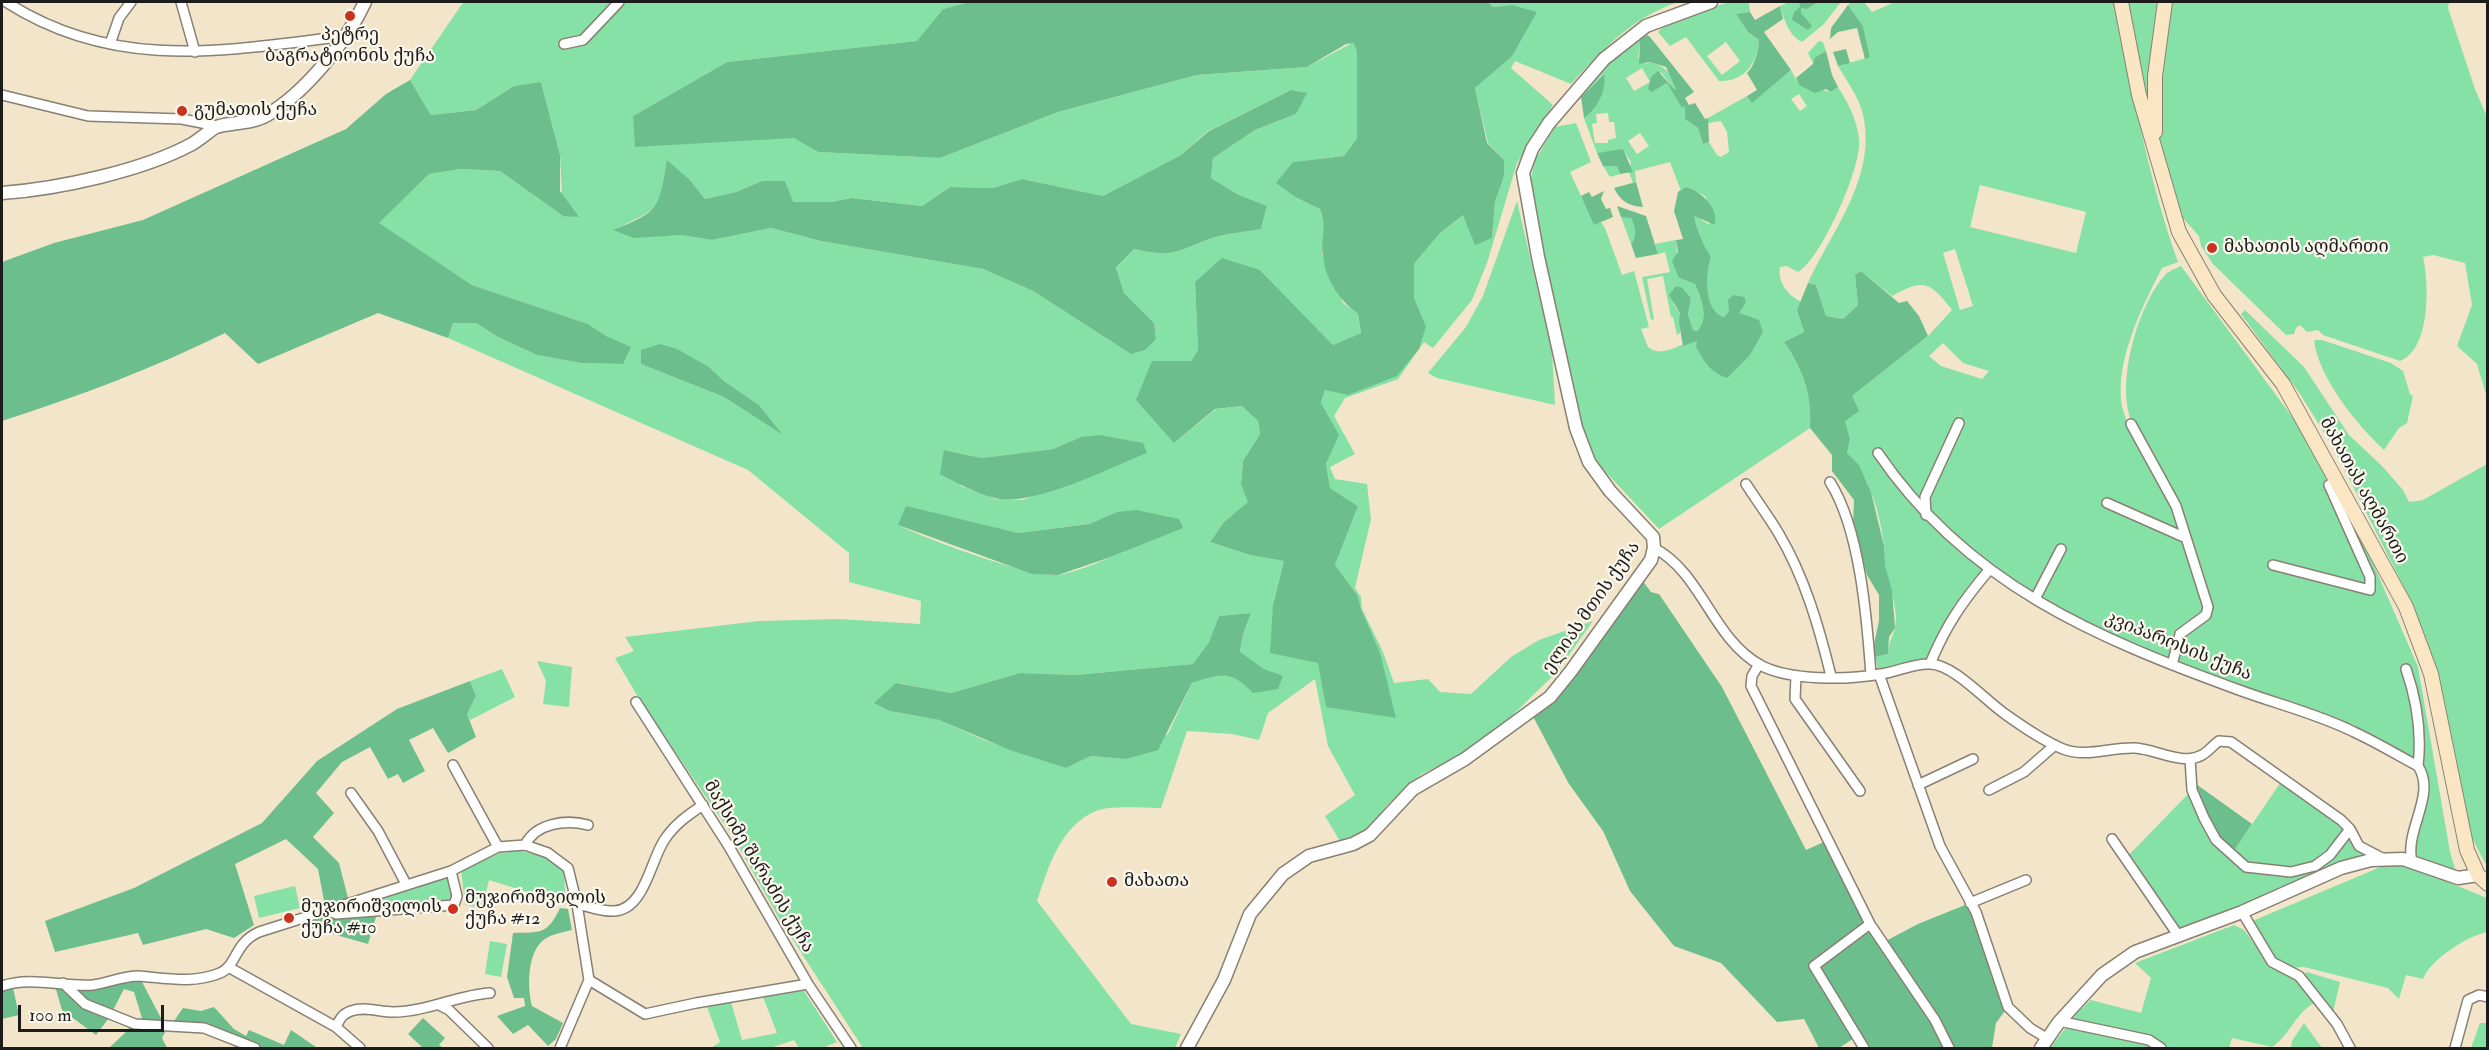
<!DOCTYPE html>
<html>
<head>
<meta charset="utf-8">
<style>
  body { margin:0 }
  #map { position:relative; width:2489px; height:1050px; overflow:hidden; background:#f2e5ca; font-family:"IM FELL Double Pica",serif }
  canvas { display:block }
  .frame { position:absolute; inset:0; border:3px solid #1c1c1c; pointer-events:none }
  .scale { position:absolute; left:18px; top:1005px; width:146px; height:27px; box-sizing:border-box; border:3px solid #1c1c1c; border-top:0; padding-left:8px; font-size:18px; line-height:21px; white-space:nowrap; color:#1c1c1c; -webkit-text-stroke:4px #fbf7ec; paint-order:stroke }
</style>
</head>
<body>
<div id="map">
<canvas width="2489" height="1050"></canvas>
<div class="frame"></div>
<div class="scale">100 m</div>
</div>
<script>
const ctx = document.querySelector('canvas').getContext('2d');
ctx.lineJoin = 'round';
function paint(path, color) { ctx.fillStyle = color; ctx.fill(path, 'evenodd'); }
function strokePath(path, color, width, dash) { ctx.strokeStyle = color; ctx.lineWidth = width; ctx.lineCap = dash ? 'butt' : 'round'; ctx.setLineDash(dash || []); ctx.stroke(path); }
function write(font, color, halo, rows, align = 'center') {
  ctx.font = font + ' "IM FELL Double Pica","Noto Serif Georgian",serif'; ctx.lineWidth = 4.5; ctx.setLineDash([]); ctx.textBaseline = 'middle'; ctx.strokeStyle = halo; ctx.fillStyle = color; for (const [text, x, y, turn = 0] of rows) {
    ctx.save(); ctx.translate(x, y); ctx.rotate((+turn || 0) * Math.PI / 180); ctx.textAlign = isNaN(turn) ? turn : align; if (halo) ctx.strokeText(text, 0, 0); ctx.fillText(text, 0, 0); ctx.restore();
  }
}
const green = new Path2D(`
  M466 2H969L943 9 918 41 727 62 633 116 636 146 794 137 818 152 940 158 1058 112 1197 75 1307 67 1354 42 1357 53V138L1344 156 1293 162 1297 198 1320 209 1326 222 1322 254 1343 303 1358 314 1361 333 1333 345 1260 270 1195 282 1198 350 1191 361 1174 443 1216 409 1242 406 1258 421 1260 434 1243 461 1241 484 1249 502 1224 522 1210 542 1250 555 1284 561 1273 605 1361 609 1358 596 1335 565 1358 506 1330 488 1326 464 1338 435 1321 404 1325 390 1426 326 1414 298V264L1440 233 1463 215 1492 238 1495 202 1504 176V160L1488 143 1475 88 1489 75 1512 5 1493 7 1488 2H1678C1633 17 1603 49 1571 84L1515 61 1511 68 1553 105 1517 163 1487 263 1472 300 1433 348 1424 342 1398 379 1345 398 1334 416 1355 454 1330 467 1335 479 1367 484 1371 519 1355 588 1361 597 1362 609 1383 652 1394 683 1428 679 1440 692 1471 694 1511 657 1539 640 1593 621 1556 673 1495 732 1449 761 1422 774 1388 804 1371 826 1341 843 1325 816 1355 795 1328 746 1315 679 1268 713 1259 740 1232 734 1187 731 1161 808C1145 808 1109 805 1096 811 1060 826 1048 868 1037 901L1131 1024 1181 1034 1175 1048H863L780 920 732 835 641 702 615 658 634 651 625 637 759 621 839 619 920 624 921 601 849 582V553L748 470 448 338 453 323H476L498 337 537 355 581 363 622 364 608 337 588 324 472 285 378 223 429 174 461 169 500 171 563 216 560 155 541 82 514 86 476 110 431 115 410 80 462 4ZM1291 90 1296 114 1255 130 1213 158 1211 178 1237 194 1267 206 1261 229C1246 232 1229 233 1215 237 1177 250 1177 259 1134 249L1116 269 1124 293 1154 323 1156 339 1131 354 1033 291 983 269 821 241 771 228 712 240 682 235 663 236 614 230C661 206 657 215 667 161L690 180 705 199 736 192 762 181H785L792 202H832L851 198 922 206 950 187 993 188 1022 179 1103 196 1181 155 1208 131ZM641 364 709 367 724 381 759 405 781 433 724 397ZM1081 437 1147 452 1072 483 1022 500 996 499 961 486 945 450 982 458 1053 449ZM1117 512 1131 548C1112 557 1076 573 1057 575 1028 577 926 539 898 525L980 526 1018 533 1089 524ZM1251 613 1243 634 1240 653 1264 669 1240 679 1222 673 1192 683 1168 734 1126 759 1091 756 1066 768 984 740 939 720 890 711 897 683 951 693 1020 673 1076 675 1194 664 1209 642 1219 616Z
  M1730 2H1749L1750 12 1736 14 1748 32 1759 40C1758 63 1744 82 1719 81L1686 37 1670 46 1658 32 1670 20ZM1726 42 1740 61 1722 75 1707 56Z
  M1789 2H1799L1800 6 1807 9 1818 2H1841L1824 24 1802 42C1789 36 1784 19 1780 6Z
  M1851 2H1864L1872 12 1895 2H2115C2132 89 2148 178 2178 262L2162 268C2142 307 2109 372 2125 416 2135 444 2153 467 2170 491 2162 474 2156 456 2146 441 2142 435 2135 429 2132 422 2115 384 2138 305 2165 275 2169 271 2176 268 2181 266L2301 429 2363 540 2418 667 2450 852 2458 878 2412 862 2423 773 2353 731 2147 655 1990 570 1957 608 1930 664 1879 674 1875 657 1888 654C1889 640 1893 637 1895 628 1899 609 1889 586 1885 569 1883 561 1885 553 1884 546 1880 513 1870 477 1847 453L1850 439 1845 421 1852 396 1928 336 1952 310C1930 282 1925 278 1892 296L1861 271 1855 275 1858 305 1843 319 1826 316 1816 285 1808 283C1833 229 1879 174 1862 111 1858 96 1846 80 1838 66L1870 57 1863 26 1848 5ZM1980 185 2086 212 2076 253 1970 227ZM1955 249 1973 306 1960 310 1943 253ZM1943 343 1963 363 1989 371 1982 379 1941 366 1929 356ZM1964 406 1925 497V514L1921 494Z
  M2126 2H2160L2149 110Z
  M2168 2H2449L2448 8 2475 89 2487 117V398L2477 364 2457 346 2472 305 2465 263 2433 255 2423 257C2429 284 2431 349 2400 361L2323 335 2318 330 2307 332 2300 325 2296 328 2294 334 2286 335 2213 264 2201 246 2199 236 2181 216 2163 170 2158 122Z
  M1641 37 1638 57 1646 64 1650 62C1664 65 1674 75 1676 89L1674 90 1661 72 1652 92 1667 83 1682 107 1685 105V119L1698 128 1703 144 1709 142 1717 155 1721 157 1729 152 1727 132 1721 121 1708 123V118L1747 96 1752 102 1791 70 1799 85 1831 92 1838 87C1848 103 1857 119 1859 139 1863 164 1821 260 1798 272L1787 266 1780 267C1777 282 1788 296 1802 302L1797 310 1804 332 1784 342C1803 369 1812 396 1810 428L1659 529 1602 468 1591 451 1579 420 1530 184 1535 160 1555 127 1576 123 1591 162 1570 172 1594 224 1601 222 1605 228 1622 275 1634 271 1649 327 1641 329 1648 347C1664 360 1682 340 1698 341 1714 341 1734 351 1749 355L1763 332 1739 313 1741 307 1729 311 1724 317C1703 311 1706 274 1711 257 1702 244 1697 230 1694 215L1708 224 1716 220 1705 196 1687 187 1681 191 1670 162 1635 171 1636 182 1633 183 1629 172 1631 162 1623 150 1597 153 1584 118C1597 108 1606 90 1603 74L1581 97 1616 55ZM1642 68 1650 82 1634 91 1626 78ZM1799 94 1807 106 1800 111 1791 99ZM1608 113 1609 122H1614L1616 138 1608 140V143H1595L1592 124 1597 123 1596 114ZM1640 133 1649 146 1637 154 1628 141Z
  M1819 41 1823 42 1826 51 1814 58 1813 63 1808 53Z
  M1612 164 1617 166 1620 174 1610 177 1603 166Z
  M1517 201 1552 352 1555 405 1437 378 1428 373 1466 327 1483 296Z
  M1626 216 1631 218C1635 228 1638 235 1631 244L1621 217Z
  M1676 240 1679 278 1695 284C1701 298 1710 319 1697 331L1693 330 1688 314 1691 298 1673 303 1680 313V333L1677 335 1673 317H1671L1663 276 1647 279 1654 319 1651 320 1642 277 1670 272 1665 252 1658 254 1655 244Z
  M2245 310 2304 367 2349 435 2382 466 2403 490 2409 502 2423 500 2487 464V863H2485L2472 838 2443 694 2426 638 2407 593 2333 447 2300 394 2241 314Z
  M2314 340H2322L2391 363 2403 371 2410 394 2413 396 2407 423 2399 428 2384 450C2357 425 2318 377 2314 340Z
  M537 661 572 667 569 707 543 704 546 681Z
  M502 669 515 697 470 720 467 714 476 696 470 681Z
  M2283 779 2341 820 2371 860 2178 935 2125 859 2192 790 2231 855Z
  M520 851 550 858 564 869 565 891 572 906 489 880 482 908 465 905 461 870 500 853Z
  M2390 863 2411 867 2487 898V932C2467 936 2430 960 2423 979L2406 975 2399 999 2388 988 2304 967 2288 968 2274 961 2250 922Z
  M448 876 452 895 450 901 340 910Z
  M295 886 300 908 259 918 254 896Z
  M2234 925 2244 930 2274 969 2296 977 2314 999V1003C2295 1014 2290 1035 2272 1047L2232 1038 2229 1048H2050L2078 1012 2091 1000 2141 1013 2151 978 2135 963Z
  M490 941 507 944 501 977 485 974Z
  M2307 972 2340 982 2333 1012 2302 975Z
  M804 991 837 1042 823 1048H799L794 1040 770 1048H711L720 1042 706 1004 731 1002 742 1040 777 1033 763 997Z
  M2304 1023 2322 1048H2291L2292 1041Z
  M2480 1023H2487V1048H2471Z`);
const forest = new Path2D(`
  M969 2H1488L1493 7 1512 5 1537 12 1512 56 1475 88 1487 143 1504 160V176L1495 202 1492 238 1475 245 1463 215 1440 233 1414 264V298L1426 326 1419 349 1397 376 1348 395 1325 390 1321 403 1339 435 1326 464 1330 488 1358 506 1335 565 1358 596 1361 609 1380 653 1396 718 1326 707 1318 663 1270 653 1273 605 1284 561 1250 555 1210 542 1224 522 1248 502 1241 484 1243 461 1260 434 1258 421 1242 406 1215 409 1174 443 1136 400 1152 361H1191L1198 350 1195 282 1222 258 1260 270 1333 345 1361 333 1358 314C1339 300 1325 279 1323 255 1320 237 1328 228 1320 209L1297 198 1276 183 1293 162 1344 156 1357 138V53L1354 43 1346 44 1307 67 1197 75 1058 112 940 158 818 152 794 138 635 147 633 116 727 62 917 41 943 9Z
  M1799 2H1818L1807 9 1801 8V13L1812 26 1808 30 1792 20 1794 12 1800 7Z
  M1848 5 1863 26 1870 57 1865 59 1857 28 1838 32 1830 39 1831 28Z
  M1780 6 1783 19 1764 32 1791 70 1752 103 1747 96 1757 90 1747 73C1754 67 1759 50 1759 40L1748 32 1736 14 1750 12 1755 20Z
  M1647 35 1650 37 1694 92 1685 98 1689 105 1695 103 1705 119 1708 118 1709 142 1703 144 1698 128 1685 119V106L1682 108 1667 83 1652 92 1648 89 1651 77 1658 71 1674 89H1676L1666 67 1650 62 1639 64 1640 40Z
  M1846 49 1850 63 1838 66 1833 52Z
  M1826 51 1832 75 1838 87 1831 92 1826 89 1815 93 1799 85 1796 78 1813 64 1814 58Z
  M1604 74C1607 90 1597 109 1584 118L1581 97Z
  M410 80 431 115 476 110 514 86 541 82 560 155V191L579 217 563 216 500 171 461 169 429 174 379 223 472 285 588 324 608 337 631 347 623 364 581 363 537 355 498 337 476 323H453L448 338 378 313 258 364 225 333C152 369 79 396 2 421V262L54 243 143 220 346 129 386 94Z
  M1291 90 1307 93 1296 114 1255 130 1213 158 1211 178 1237 194 1267 206 1261 229C1246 232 1229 233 1215 237 1176 250 1178 259 1134 249L1116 268 1124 293 1154 323 1156 339 1145 350 1131 354 1033 291 983 269 821 241 771 228 712 240 682 235 634 238 613 230C661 211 658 209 667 160L690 180 705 199 736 192 762 181H785L793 202H832L851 198 922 206 950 187 993 188 1022 179 1103 196 1181 155 1209 131Z
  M1623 149 1633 172 1620 174 1617 166H1603L1597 153Z
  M1636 182 1643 207C1629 206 1620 201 1614 188Z
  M1686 187C1701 191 1719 208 1715 225L1694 216C1697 230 1703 245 1711 257 1706 273 1703 311 1724 317L1729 311 1728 300 1733 295 1744 297 1746 302 1739 313 1759 320 1763 332 1750 355 1727 378C1710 372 1704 361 1696 347L1697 341 1683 346 1679 323 1680 313 1669 295 1676 286 1682 288 1691 298 1688 314 1693 330 1697 331C1710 319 1701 298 1695 284L1679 278 1672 261 1678 252 1676 240 1683 239 1674 211 1678 192Z
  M1604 191 1601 199 1606 209 1610 208 1613 217 1594 225 1581 196 1589 192 1592 197Z
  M1617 206 1646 216 1658 254 1636 258 1631 244C1638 235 1635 228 1631 218L1621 217Z
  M1861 271 1899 303 1907 301 1919 316 1928 336 1852 396 1859 411 1845 421 1850 439 1847 453 1859 465 1871 492 1884 546 1885 566 1892 590 1895 628 1889 637 1888 654 1875 657 1873 649 1879 621V595L1867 575 1853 525 1854 500 1832 471V455L1810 428C1812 395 1803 369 1784 342L1804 332 1797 310 1808 283 1816 285 1826 316 1843 319 1858 305 1855 275Z
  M660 344 677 349 709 367 724 381 759 405 783 435 724 397 641 364V350Z
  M1100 435 1143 443 1147 453C1111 467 1032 508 995 498 975 493 957 483 940 474L944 450 982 458 1053 449 1081 437Z
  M906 506 1018 533 1089 524 1117 512 1136 510 1179 519 1183 528 1108 558 1058 575 1032 574 898 525Z
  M1639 576 1651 592 1659 594 1722 687 1806 850 1828 840 1882 943 1918 924 1970 903 2008 1007 1996 1023 1992 1048H1871L1859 1035 1839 1048H1819L1804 1019 1777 1022 1721 963 1674 946 1630 891 1603 831 1569 784 1530 711 1550 697Z
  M1251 613 1243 634 1240 652 1264 669 1283 676 1278 689 1253 693C1230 669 1221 674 1192 683L1158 750 1126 759 1091 756 1066 768 1010 750 939 720 890 711 874 703 896 683 951 693 1020 673 1076 675 1193 664 1209 642 1219 616Z
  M470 681 476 696 467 714 476 737 448 753 433 728 409 740 425 771 403 783 398 774 388 779 370 747 342 762 316 793 334 813 313 837 339 863 348 898 325 906 318 869 286 839 235 864 254 925 234 938 206 929 143 945 138 933 55 952 45 921 134 888 262 823 317 761 397 709Z
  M2189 779 2252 824 2231 855 2216 840Z
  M560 908 568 909 572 930C564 932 552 934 545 939 527 951 527 987 532 1006L563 1023 556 1039 548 1046 528 1025 513 1034 497 1016 525 1006 524 998H514L507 977 513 933C541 932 547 935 560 908Z
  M313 917H376L368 944 308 927 306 923Z
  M130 981 142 982 163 1022 174 1021 183 1008 201 1011 214 1007 234 1029 246 1036 249 1030 284 1045 291 1030 316 1047 261 1048 202 1025H169L162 1038 167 1048H109L128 1030 129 1026 137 1029 142 1018 134 992 124 989 109 1018 96 1035 62 1010 55 986 90 990Z
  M13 988 19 1015 2 1019V991Z
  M423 1018 445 1038 439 1045 443 1048H423L408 1034Z`);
const minor = new Path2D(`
  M6 2C115 72 224 51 345 36
  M181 2 195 52
  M110 44 119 18 131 2
  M564 44 583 40 619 2
  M2 95 88 116 182 119 217 126
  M2131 424 2176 506 2208 607 2206 615 2180 634 2172 665
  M1878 453C1967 584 2096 638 2239 690 2277 704 2318 714 2354 732 2376 742 2397 755 2418 766 2437 795 2404 830 2412 862
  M1830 482C1860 529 1867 619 1871 675
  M1746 484C1757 501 1769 517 1779 534 1805 578 1819 627 1831 676
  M2107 503 2186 538
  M1926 515 1925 497 1959 423
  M1654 548C1702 573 1712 638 1760 665 1790 681 1847 680 1881 674 1896 672 1914 663 1930 664 1953 664 1985 700 2005 714 2022 726 2043 741 2063 749 2086 758 2111 747 2135 748 2155 749 2183 766 2202 755 2208 752 2213 745 2219 741L2231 742 2341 820 2350 829 2359 846 2384 859
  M2273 565 2370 590V577L2329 485 2338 480
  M2035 599 2061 549
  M1759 664 1752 676 1751 686 1870 924 1935 1020 1949 1048
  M1930 664C1946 625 1963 601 1989 570
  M2406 669C2417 701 2422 732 2418 766
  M1879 674 1940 846 1976 912 2008 1007 2030 1028 2048 1039
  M1796 677 1795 699 1860 791
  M636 702 728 845 808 984 851 1048
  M2190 759 2192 790 2204 818 2216 840 2246 867 2291 872 2315 866 2330 855 2350 829
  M453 765 498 847
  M1918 785 1973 759
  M1989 790 2024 772 2055 745
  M351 793 378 831 406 884
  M2112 839 2178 935
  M525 845C536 823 566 819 588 825
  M1970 903 2026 880
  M577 904C588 906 602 912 614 911 645 910 651 858 665 839 675 824 688 815 703 805
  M327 910 336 914 454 905 457 896 451 871
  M2242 912 2272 962 2299 976 2337 1024 2350 1048
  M230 968 336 1027 360 1048
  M589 980 645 1014 696 1003 808 984
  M63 983 85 1004 135 1024 204 1028 255 1048
  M2 986C32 976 62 987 93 985 108 983 123 976 138 976 165 978 194 984 220 973 237 966 234 943 259 932L451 871 498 847 525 845 548 853 568 868 577 904 589 980 560 1048
  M439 1005 449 1010 488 1048
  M2059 1021 2149 1040 2161 1048
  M336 1027C340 1019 342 1014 351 1011 365 1006 379 1012 393 1012 427 1012 457 995 490 993
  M1864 1048 1814 966 1870 924
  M2455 1048 2468 1000 2479 995 2488 997`);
const tertiary = new Path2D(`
  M2 193C58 189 142 171 192 144 200 139 207 133 214 128 225 122 250 125 267 115 305 93 347 41 365 2
  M1187 1048 1224 980 1250 914 1283 874 1309 856 1353 844 1370 835 1413 789 1465 759 1550 697 1571 671 1651 560 1654 548 1653 537 1610 491 1589 462 1576 428 1538 257 1523 173 1532 149 1549 123 1604 59 1646 26 1711 2
  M2041 1048 2059 1022 2102 975 2135 952 2242 912 2341 868 2371 860 2403 859 2458 878 2478 875`);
const secondary = new Path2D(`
  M2121 2 2139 95 2179 232 2214 295 2283 384 2406 607 2431 674 2467 850 2478 875 2488 884
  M2155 132V76L2165 2`);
const markers = [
  [350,16,6,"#c8321e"],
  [182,111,6,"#c8321e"],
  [2212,248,6,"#c8321e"],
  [1112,882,6,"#c8321e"],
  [453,909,6,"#c8321e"],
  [289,918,6,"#c8321e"]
];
const poiNames = [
  ["პეტრე",350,36,"center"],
  ["ბაგრატიონის ქუჩა",350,57,"center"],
  ["გუმათის ქუჩა",194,111],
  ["მახათის აღმართი",2224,248],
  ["მახათა",1124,882],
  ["მუჯირიშვილის",465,899],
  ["ქუჩა #12",465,920],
  ["მუჯირიშვილის",301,908],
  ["ქუჩა #10",301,929]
];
const streetNames = [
  ["მახათას აღმართი",2363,491,61],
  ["ელიას მთის ქუჩა",1592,608,-55],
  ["კვიპაროსის ქუჩა",2178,647,22],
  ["მაქსიმე შარაძის ქუჩა",758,867,59]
];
paint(green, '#86e1a7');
paint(forest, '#6cbf8c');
strokePath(minor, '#878073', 12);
strokePath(tertiary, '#878073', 15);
strokePath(secondary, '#878073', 16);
strokePath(minor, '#fff', 9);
strokePath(tertiary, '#fff', 12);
strokePath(secondary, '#fbe6c4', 14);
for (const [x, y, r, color] of markers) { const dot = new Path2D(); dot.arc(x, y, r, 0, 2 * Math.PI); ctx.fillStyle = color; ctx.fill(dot); strokePath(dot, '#fbf7ec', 2); }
write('18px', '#1c1c1c', '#fbf7ec', poiNames, 'left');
write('18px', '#1c1c1c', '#fbf7ec', streetNames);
</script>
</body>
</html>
